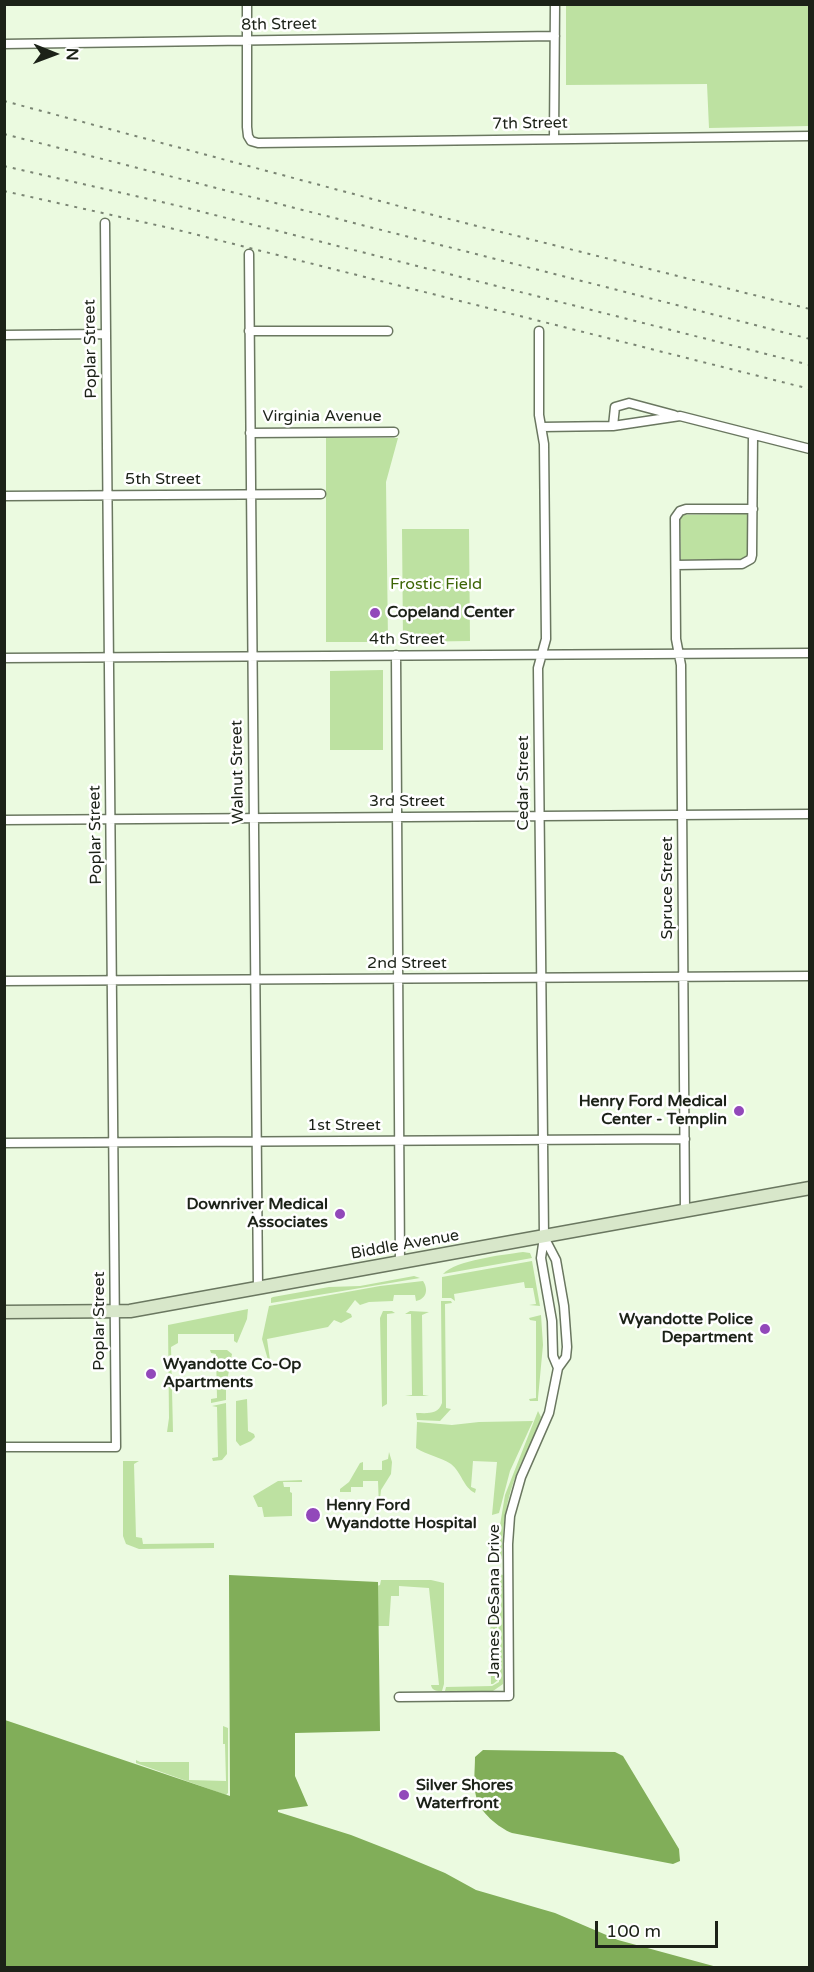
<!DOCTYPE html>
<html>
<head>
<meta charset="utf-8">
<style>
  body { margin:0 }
  #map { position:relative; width:814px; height:1972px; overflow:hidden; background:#ebfae0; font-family:"Varela Round",sans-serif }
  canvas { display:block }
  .frame { position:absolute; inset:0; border:6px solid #1c2218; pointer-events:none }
  .north { position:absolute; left:24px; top:24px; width:60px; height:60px; -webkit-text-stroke:4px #fff; paint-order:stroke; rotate:91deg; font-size:16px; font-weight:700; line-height:24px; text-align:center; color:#1c2218 }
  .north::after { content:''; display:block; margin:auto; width:21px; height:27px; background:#1c2218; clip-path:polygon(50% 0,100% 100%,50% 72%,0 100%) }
  .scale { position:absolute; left:595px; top:1921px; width:123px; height:27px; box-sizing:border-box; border:3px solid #1c2218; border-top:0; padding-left:8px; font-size:18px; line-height:21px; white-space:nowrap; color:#1c2218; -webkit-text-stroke:4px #fff; paint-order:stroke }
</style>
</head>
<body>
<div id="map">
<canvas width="814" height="1972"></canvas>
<div class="frame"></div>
<div class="north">N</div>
<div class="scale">100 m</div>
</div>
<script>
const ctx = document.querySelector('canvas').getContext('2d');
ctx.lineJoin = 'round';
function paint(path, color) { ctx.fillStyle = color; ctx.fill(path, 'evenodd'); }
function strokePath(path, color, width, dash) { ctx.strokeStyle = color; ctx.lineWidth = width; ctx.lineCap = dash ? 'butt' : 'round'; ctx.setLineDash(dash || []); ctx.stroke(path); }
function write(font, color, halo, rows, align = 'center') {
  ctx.font = font + ' "Varela Round",sans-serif'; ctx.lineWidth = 5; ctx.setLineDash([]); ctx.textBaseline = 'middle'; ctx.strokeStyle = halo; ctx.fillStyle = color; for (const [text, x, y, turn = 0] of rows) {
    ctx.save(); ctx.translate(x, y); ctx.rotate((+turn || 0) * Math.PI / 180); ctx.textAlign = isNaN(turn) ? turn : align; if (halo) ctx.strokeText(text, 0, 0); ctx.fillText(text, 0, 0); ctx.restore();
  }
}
const green = new Path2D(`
  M566 5H809V126L709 128 707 84 566 85Z
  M326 438H398L386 482 388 642H326Z
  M747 514V559L681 560 680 515Z
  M402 529H469L470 641 403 642Z
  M383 670V750H330V671Z
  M523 1252 530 1253 532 1258 443 1274C456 1260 503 1255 523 1252Z
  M532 1261 540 1306 529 1305 536 1304 533 1288H525L524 1282 454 1294 455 1301 451 1298H442V1277Z
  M414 1276 420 1278 271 1303V1298L273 1297 329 1287 360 1286Z
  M423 1281C429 1290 426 1299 416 1301L415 1295H394L393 1301 369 1302 360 1305 355 1300 346 1312 351 1314 352 1317 341 1323 334 1320 328 1327 267 1339 270 1360H268L262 1339 269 1306 380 1286Z
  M441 1301H451L452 1303 445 1304 446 1408 451 1409 440 1421 417 1420 416 1413C427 1413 438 1415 442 1403Z
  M248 1309 247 1319 237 1343 234 1341V1334H178V1343L171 1347 173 1432H167L169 1418 168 1325Z
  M383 1311H392L395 1313 387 1314V1404L382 1407 380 1318Z
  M410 1311 429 1312 422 1315 423 1395 429 1396H405L412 1395 411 1314H405Z
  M541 1315 543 1345 538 1398V1401H530L529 1399 536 1398V1321L530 1320 529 1318Z
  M210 1350H227L232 1354 226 1387V1400L211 1403V1399L217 1398 216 1354 211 1353Z
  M247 1399 248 1431 254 1434 255 1437 251 1441 240 1446 236 1441V1401Z
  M226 1403 227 1454 222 1460 213 1461 212 1458 218 1457 217 1407 212 1406Z
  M538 1411 541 1417C535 1436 526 1452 518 1470 506 1499 502 1528 502 1559L498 1560 499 1531 505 1495Z
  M533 1421 510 1471 499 1513 492 1515 497 1462 473 1461 471 1487 476 1489 475 1493C463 1487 462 1473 451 1464 440 1457 427 1455 416 1448L417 1422 452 1425 479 1422Z
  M389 1452 392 1462 391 1474 381 1490 379 1508 378 1481H363V1487H351V1492H340V1489L349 1482 360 1463 363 1462V1470H382V1461L388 1459Z
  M123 1461H139L134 1464 136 1537 142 1538 143 1544 214 1543V1548L139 1549 126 1544 123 1536Z
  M302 1480V1482H283L284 1487H290V1492L292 1493V1516L264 1517 262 1507H258L253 1496 278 1481Z
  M490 1572H496L498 1680 493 1684H491Z
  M498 1573 503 1575V1684L493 1691H445L446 1687 492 1686 499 1682Z
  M381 1580H431L444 1583V1684L442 1691C437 1691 432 1691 431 1685H439L429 1588 399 1586V1596H391L389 1626H377V1586L380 1585Z
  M223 1726 228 1728V1793L226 1795 136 1763V1760L140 1762H189V1780L226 1781 225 1744H223Z`);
const water = new Path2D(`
  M229 1575 378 1582 380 1731 295 1733V1776L308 1806 278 1810V1812L351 1835 397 1853 445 1873 476 1890 555 1913 618 1940 717 1967H5V1720L230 1796Z
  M483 1750 615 1752 623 1756 679 1849 680 1861 673 1864 512 1833C499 1828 479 1812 476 1796 473 1784 475 1770 475 1757Z`);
const minor = new Path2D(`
  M247 4V127L248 136 251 141 258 143 810 136
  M4 44 555 36
  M554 139 555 4
  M249 254 258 1288
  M249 331H388
  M539 331V415L544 444 546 639 538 668 544 1237 541 1258 552 1321 553 1356 558 1368
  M4 335 106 334
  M613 426 615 407 629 403 674 415
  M541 427 613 426 680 416 810 449
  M250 433 394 432
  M4 496 321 494
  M676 565 742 564 751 559 752 555 753 435
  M396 655 400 1263
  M4 658 810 653
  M4 820 810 814
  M4 981 810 976
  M4 1143 685 1139
  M685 1210 681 665 676 639 675 518 680 511 686 509H753
  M4 1447H116L105 223
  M399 1697 509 1696 508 1544 510 1516 521 1477 549 1413 558 1368 566 1357 567 1347 564 1306 556 1260 544 1237`);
const secondary = new Path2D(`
  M4 1312 130 1311 810 1188`);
const rail = new Path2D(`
  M4 101 425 213 810 309
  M4 134 810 339
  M4 166 179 206 810 365
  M4 191 174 229 810 389`);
const markers = [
  [375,613,6,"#9248ba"],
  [739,1111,6,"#9248ba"],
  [340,1214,6,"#9248ba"],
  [765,1329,6,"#9248ba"],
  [151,1374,6,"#9248ba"],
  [313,1515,8,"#9248ba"],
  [404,1795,6,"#9248ba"]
];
const streetNames = [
  ["8th Street",279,25,-1],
  ["7th Street",530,124,-1],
  ["Poplar Street",91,349,-91],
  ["Virginia Avenue",322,417],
  ["5th Street",163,480],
  ["4th Street",407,640],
  ["Walnut Street",238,772,-91],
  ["Cedar Street",524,783,-90],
  ["3rd Street",407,802],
  ["Poplar Street",96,835,-91],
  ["Spruce Street",668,888,-90],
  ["2nd Street",407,964],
  ["1st Street",344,1126],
  ["Biddle Avenue",405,1245,-10],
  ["Poplar Street",100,1321,-90],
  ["James DeSana Drive",495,1601,-90]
];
const parkNames = [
  ["Frostic Field",436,585]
];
const poiNames = [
  ["Copeland Center",387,613],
  ["Henry Ford Medical",727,1102,"right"],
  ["Center - Templin",727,1120,"right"],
  ["Downriver Medical",328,1205,"right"],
  ["Associates",328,1223,"right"],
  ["Wyandotte Police",753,1320,"right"],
  ["Department",753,1338,"right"],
  ["Wyandotte Co-Op",163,1365],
  ["Apartments",163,1383],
  ["Henry Ford",326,1506],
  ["Wyandotte Hospital",326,1524],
  ["Silver Shores",416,1786],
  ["Waterfront",416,1804]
];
paint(green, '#bde1a1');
paint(water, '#81ae59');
strokePath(minor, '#6a7760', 11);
strokePath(secondary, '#6a7760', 15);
strokePath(minor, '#fff', 8);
strokePath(secondary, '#d8e7ca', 12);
strokePath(rail, '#7a8573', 2, [3, 6]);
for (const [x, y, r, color] of markers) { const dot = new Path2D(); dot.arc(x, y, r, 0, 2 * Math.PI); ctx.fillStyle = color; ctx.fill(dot); strokePath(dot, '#fff', 2); }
write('16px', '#1c2218', '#fff', streetNames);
write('16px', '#3c6405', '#fff', parkNames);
write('bold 16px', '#1c2218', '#fff', poiNames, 'left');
</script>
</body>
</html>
